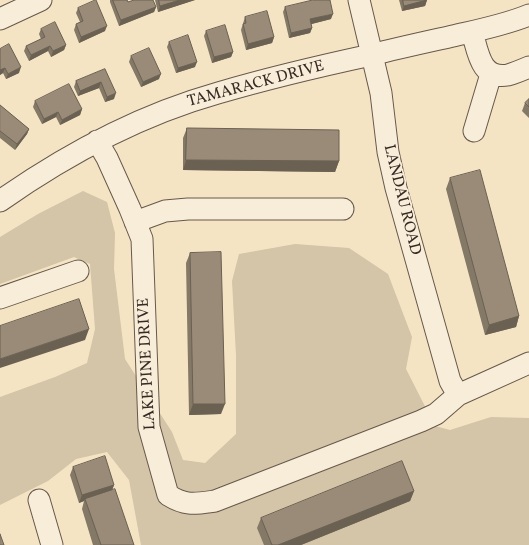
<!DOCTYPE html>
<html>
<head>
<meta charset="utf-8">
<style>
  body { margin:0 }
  canvas { display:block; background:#f4e4c3 }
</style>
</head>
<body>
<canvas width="529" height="545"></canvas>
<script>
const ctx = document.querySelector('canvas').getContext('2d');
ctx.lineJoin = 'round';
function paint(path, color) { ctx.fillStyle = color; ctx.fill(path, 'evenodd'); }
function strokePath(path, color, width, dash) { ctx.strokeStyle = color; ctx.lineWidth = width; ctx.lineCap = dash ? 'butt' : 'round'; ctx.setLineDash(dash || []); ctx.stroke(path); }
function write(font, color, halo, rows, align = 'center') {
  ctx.font = font + ' Vollkorn,serif'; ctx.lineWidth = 3.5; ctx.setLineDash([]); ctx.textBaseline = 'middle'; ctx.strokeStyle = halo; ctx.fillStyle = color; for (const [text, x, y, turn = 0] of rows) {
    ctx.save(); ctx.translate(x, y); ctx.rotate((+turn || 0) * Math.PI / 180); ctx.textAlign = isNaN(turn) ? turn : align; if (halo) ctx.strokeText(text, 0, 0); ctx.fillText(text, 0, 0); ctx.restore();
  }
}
const green = new Path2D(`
  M83 191 107 202 115 233 114 269 125 359 172 432 183 460 205 463 236 434V355L232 281 239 254 295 244 349 248 388 274 412 337 406 369 435 426 450 430 491 417 529 418V545H141L129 480 107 452 76 459 48 481 0 505V397L55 377 87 363 95 329 90 264 74 257 0 284V237L38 214Z`);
const minor = new Path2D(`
  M359 0 381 93 388 152 396 188 450 381 458 395
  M0 19 41 0
  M472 32C478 51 480 80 508 75 515 73 522 70 529 67
  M474 131 491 74
  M97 141 107 158 130 209 142 239 149 427 168 495C186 506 194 504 215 501L421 421 436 414 458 395 529 363
  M0 201C67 154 140 115 218 93 269 78 320 66 371 55 398 48 426 42 453 36 479 30 505 25 529 15
  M135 222 165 211 188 209H343
  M0 298 78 271
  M39 500 52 545`);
const wall = new Path2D(`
  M110 0H127L128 2 156 7 154 12 119 26 110 2Z
  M155 0H195L158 12Z
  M399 0H427L425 6 402 11Z
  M285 7 331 19 311 24 312 28 310 33 289 38 283 12Z
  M78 8 105 31 79 43 74 30 76 24 80 22 76 13Z
  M245 17 274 37 272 43 246 50 241 30Z
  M41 29 66 45 64 50 51 57 48 51 29 61 24 51 26 46 41 39 39 34Z
  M206 31 233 52 231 57 212 63 204 36Z
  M169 42 195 67 176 73 167 47Z
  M0 49 19 73 6 79 3 73 0 75Z
  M131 56 159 79 141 87 129 62Z
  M105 69 114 99 105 102 99 88 78 96 74 87 76 81Z
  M529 99V118L522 111 525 103Z
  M35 101 82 109 80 115 60 125 56 117 42 124 33 107Z
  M0 105 29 129 27 134 15 150 0 138Z
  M187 128 339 161 335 172 183 170V138Z
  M450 178 519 316 516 327 485 335 446 189Z
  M190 253 221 414 189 415 186 263Z
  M73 467 114 485 112 490 134 545H93L82 509 84 501 79 503 70 475Z
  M414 491 410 501 301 545H264L257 528 261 518Z`);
const shadedWall = new Path2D(`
  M180 0H195L158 12 160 6Z
  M427 0 425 6 402 11 404 6Z
  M156 7 154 12 119 26 121 20Z
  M333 14 331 19 308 25 310 19Z
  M107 26 105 31 79 43 81 37Z
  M312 28 310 33 289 38 291 33Z
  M274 37 272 43 246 50 248 44Z
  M66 45 64 50 51 57 53 51Z
  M50 46 48 51 29 61 31 55Z
  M233 52 231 57 212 63 214 57Z
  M197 62 195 67 176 73 178 68Z
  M21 67 19 73 6 79 8 74Z
  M5 68 3 73 0 75V70Z
  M161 74 159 79 141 87 143 82Z
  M101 82 99 88 78 96 80 91Z
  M116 93 114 99 105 102 107 97Z
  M82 109 80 115 60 125 62 120Z
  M58 112 56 117 42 124 44 119Z
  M29 129 27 134 15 150 17 144Z
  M186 160 339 161 335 172 183 170Z
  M519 316 516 327 485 335 489 325Z
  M89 329 85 340 0 368V359Z
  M193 404H225L221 414 189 415Z
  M114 485 111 493 85 499 84 501 79 503 82 495Z
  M414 491 410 501 301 545H278Z`);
const building = new Path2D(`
  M96 0 107 26 81 37 76 24 83 21 78 8Z
  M113 0H127L128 2 134 0H153L156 7 121 20Z
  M159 0H180L160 6Z
  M313 0H330L333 14 310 19 312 28 291 33 285 7Z
  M403 0H427L404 6Z
  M267 11 274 37 248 44 243 24 246 23 245 17Z
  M55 22 66 45 53 51 50 46 31 55 26 46 45 37 41 29Z
  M225 25 233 52 214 57 206 31Z
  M188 35 197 62 178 68 169 42Z
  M9 44 21 67 8 74 5 68 0 70V49Z
  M149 48 161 74 143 82 131 56Z
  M105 69 116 93 107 97 101 82 80 91 76 81Z
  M69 84 82 109 62 120 58 112 44 119 35 101Z
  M529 99V107L525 103Z
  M0 105 29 129 17 144 0 131Z
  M187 128 339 130V161L186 160Z
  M480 170 519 316 489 325 450 178Z
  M221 252 225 404H193L190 253Z
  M79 299 89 329 0 359V326Z
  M105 456 114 485 82 495 73 467Z
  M402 461 414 491 278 545H272L261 518Z
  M115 489 134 545H101L85 499Z
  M0 534 4 545H0Z`);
const streetNames = [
  ["TAMARACK DRIVE",256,85,-15],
  ["LANDAU ROAD",401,200,76],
  ["LAKE PINE DRIVE",148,364,-93]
];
paint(green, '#d4c4a8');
strokePath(minor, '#66584c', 23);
strokePath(minor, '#f8edd8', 21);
paint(wall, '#847866');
paint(shadedWall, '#6b6153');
paint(building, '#998b77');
strokePath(building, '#6b6153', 1);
write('16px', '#372a25', '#f8edd8', streetNames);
</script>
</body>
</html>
